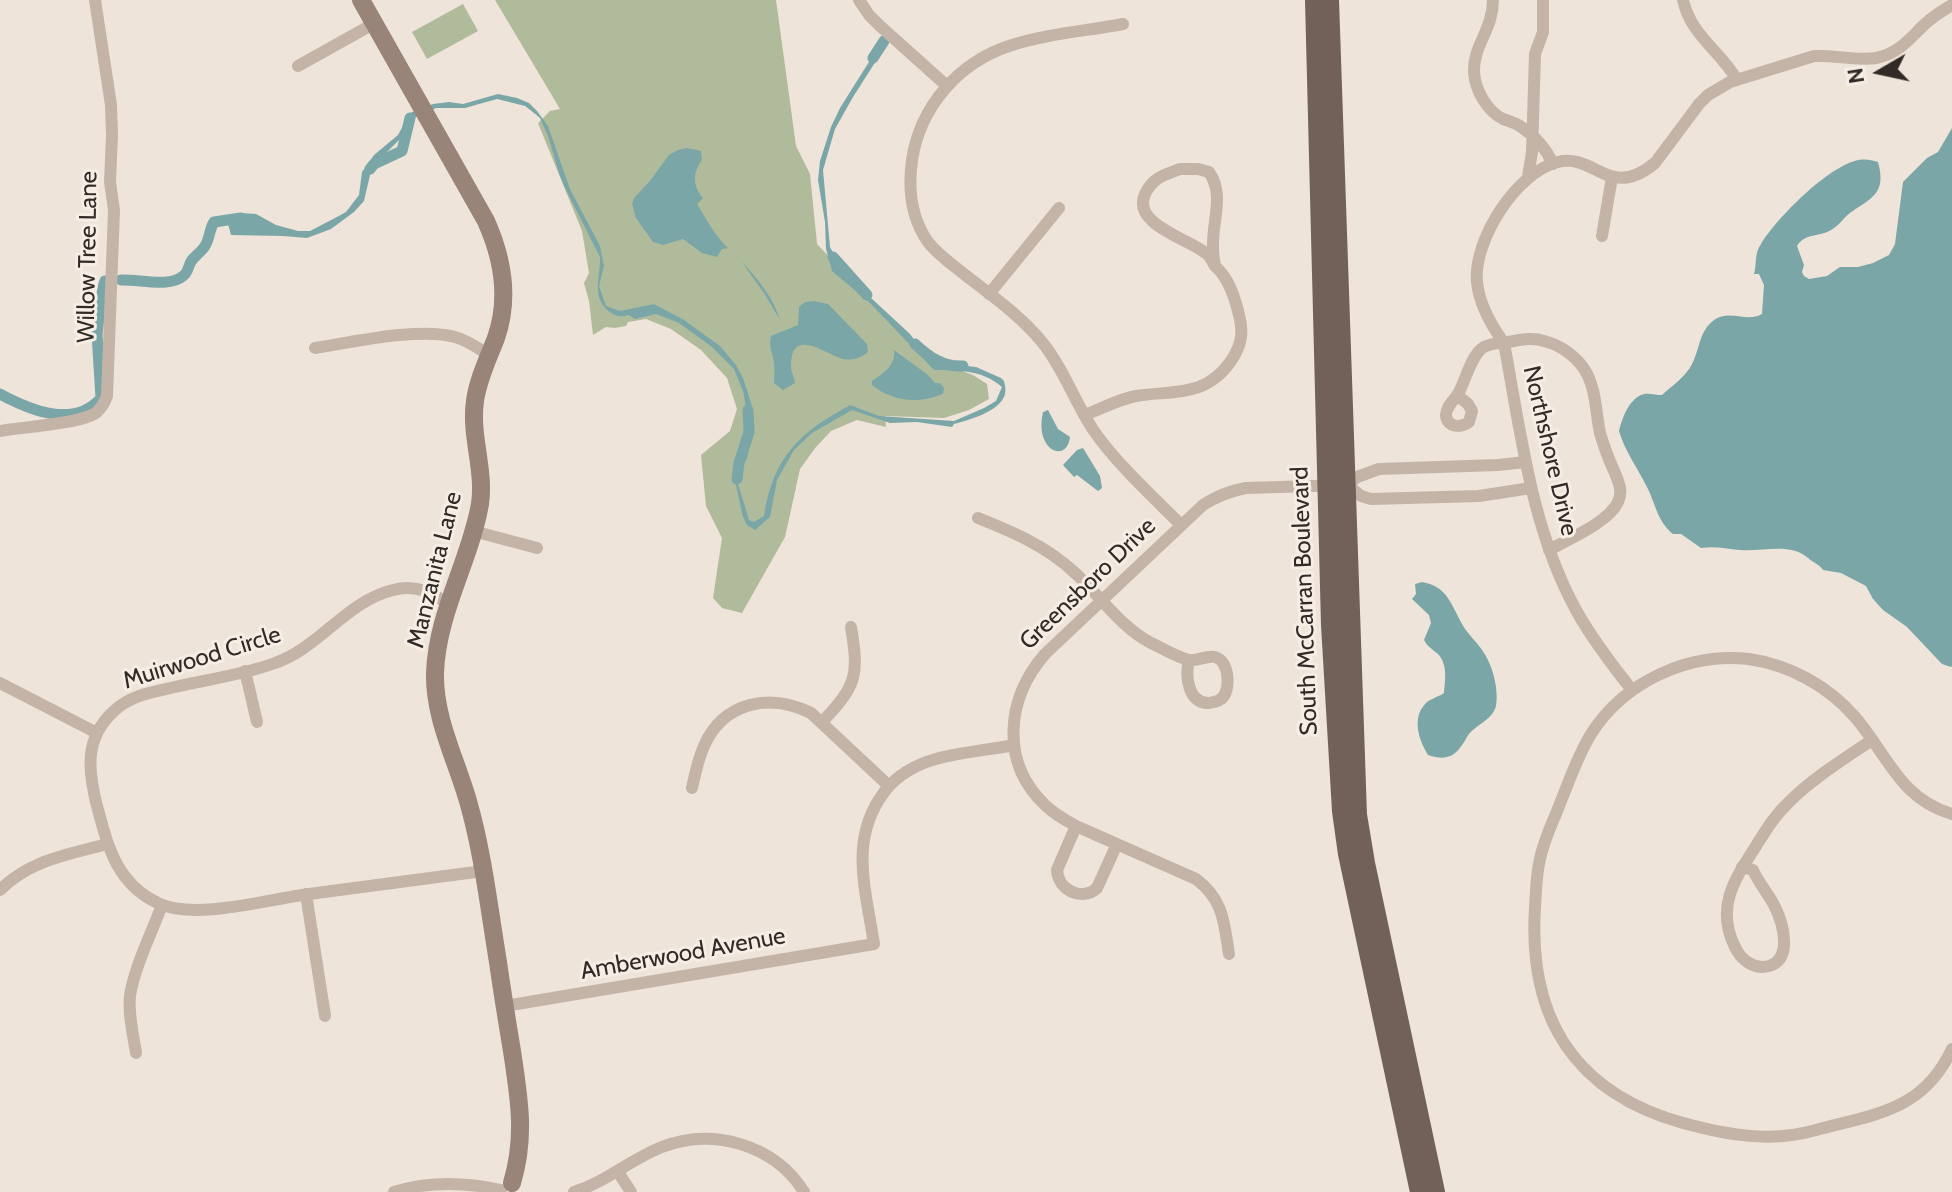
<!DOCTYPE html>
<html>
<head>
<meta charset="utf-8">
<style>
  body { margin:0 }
  #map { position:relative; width:1952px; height:1192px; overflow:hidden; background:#eee4d9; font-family:Cabin,sans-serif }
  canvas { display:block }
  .north { position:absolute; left:1840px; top:32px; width:80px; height:80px; -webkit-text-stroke:6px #f6eee5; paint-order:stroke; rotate:261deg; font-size:22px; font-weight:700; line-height:32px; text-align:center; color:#322a26 }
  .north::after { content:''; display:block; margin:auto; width:28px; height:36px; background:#322a26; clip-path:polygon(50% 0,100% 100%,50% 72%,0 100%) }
</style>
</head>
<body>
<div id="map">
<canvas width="1952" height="1192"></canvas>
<div class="north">N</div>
</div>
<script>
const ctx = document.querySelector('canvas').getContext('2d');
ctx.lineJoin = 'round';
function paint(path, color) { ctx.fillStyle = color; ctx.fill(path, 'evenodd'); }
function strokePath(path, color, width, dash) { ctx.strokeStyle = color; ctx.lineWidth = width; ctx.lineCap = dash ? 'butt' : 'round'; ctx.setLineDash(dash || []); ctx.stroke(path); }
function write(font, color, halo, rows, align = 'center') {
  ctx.font = font + ' Cabin,sans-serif'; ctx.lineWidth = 6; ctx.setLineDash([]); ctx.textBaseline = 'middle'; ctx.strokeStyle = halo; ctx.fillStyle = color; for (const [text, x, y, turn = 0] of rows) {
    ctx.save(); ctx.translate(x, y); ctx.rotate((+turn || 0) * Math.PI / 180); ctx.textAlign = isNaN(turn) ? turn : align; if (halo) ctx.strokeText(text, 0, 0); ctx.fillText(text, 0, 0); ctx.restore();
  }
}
const green = new Path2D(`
  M495 0H776L796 146 810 174 817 244 924 357 973 375 987 384 989 399 969 410 944 418 885 416 886 427 857 420 831 431 816 447 800 469 785 537 742 613 722 608 713 598 722 538 706 506 701 455 730 431 737 409 727 378 701 350 671 329 646 319 628 322 626 326 615 328 606 327 593 335 589 301 584 283 589 273 582 231 538 123 550 111 560 109Z
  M463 4 478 31 427 59 412 32Z`);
const water = new Path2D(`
  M879 46 883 50 853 97 835 129 823 170 830 247 844 273 910 334 924 353 938 363 976 367 1001 378 1004 381C1005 385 1006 390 1005 394 1001 411 969 420 954 424L952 427 917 422 890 423 852 410 812 433 794 450 777 480 770 517 755 530 747 525 743 517 735 481V473L748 446 750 430 743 391 734 369 712 347 679 323 656 314 635 319 629 315C621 317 616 317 610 312 590 297 601 277 600 257L565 188 559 173 548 136 540 118 534 113 525 106 497 99 465 108H436L414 118 407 132 382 157 370 175 364 201 354 212 331 229 307 238 283 236 231 235 226 216 242 213 256 214 276 225 298 231H310L335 218 346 212 359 195 362 172 374 155 398 135 410 113 433 104 449 102 463 104 498 94 517 98 529 103 537 111 548 126 570 189 600 246 604 266 599 286 606 306 620 311 654 304 684 320 720 346 736 365 743 378 752 406 753 432 747 458 738 474V484L749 520 754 522 764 516C773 457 799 433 850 405L879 416 954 421 984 408 996 401 1002 387C981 369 960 371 934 370L870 303 832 271 826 249 825 222 818 180 820 161 831 127 840 108Z
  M1952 128V666L1951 667 1942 664 1907 627 1883 610 1873 599 1866 586 1841 573 1823 570C1819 564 1814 563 1808 558 1790 542 1763 552 1740 550 1726 549 1716 546 1701 548L1681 534H1673C1658 522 1656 506 1648 489 1639 470 1625 452 1619 431 1622 419 1628 401 1641 395 1647 392 1655 395 1662 395 1672 386 1686 376 1692 364 1700 349 1699 331 1714 320 1730 309 1747 323 1762 314L1764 285 1759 274H1754C1757 263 1754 254 1761 244 1777 218 1829 165 1859 160 1866 159 1871 160 1878 162 1887 194 1871 198 1850 213 1843 218 1839 226 1831 230 1819 237 1805 233 1797 246L1804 265 1802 272 1804 276 1809 279 1827 276 1840 267H1858L1873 263 1889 255 1895 244 1903 182 1927 158 1938 152Z
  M687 148 701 151 702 160C692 173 693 187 703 198L697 204C705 217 714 234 725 245 747 267 771 290 780 320L764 293 741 261 728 248 722 249 717 257 702 253 683 239 663 245 653 242 636 218 632 204 634 198 649 182 669 155 678 150Z
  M814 301 828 304 867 344 868 352C861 358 852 361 843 359 826 355 793 327 791 363 790 370 794 376 795 383L783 390 774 383C774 377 775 370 774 363 773 353 768 347 771 336L798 325 799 307 805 302Z
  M894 350 928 375 935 383H940L944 388 943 394C919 404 893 402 872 385V381C884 373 896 365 894 350Z
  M1048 410 1058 429 1070 437C1067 464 1034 451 1043 412Z
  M1083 448 1100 476 1102 488 1098 491 1077 475 1074 477 1063 465 1077 450Z
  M1422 582C1447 586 1451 604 1462 624 1468 635 1478 643 1484 653 1493 666 1499 691 1496 706 1492 721 1474 725 1467 737 1457 755 1449 762 1428 755 1419 740 1411 718 1426 703 1430 699 1438 697 1444 693 1445 680 1448 665 1438 654 1432 649 1428 647 1424 640L1431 623 1429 615 1412 599 1416 594 1415 584Z`);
const canal = new Path2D(`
  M873 58 884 41
  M370 169 374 164 402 151 410 118
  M833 257 867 295
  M121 280C138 279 170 288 183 276 189 272 188 265 192 260 196 255 202 251 205 246 210 238 209 230 214 222L241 218
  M915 344C929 357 943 367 963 366
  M0 394C30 410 74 429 101 398L97 334 103 287 105 281
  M737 479 739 463 749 432 748 410`);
const street = new Path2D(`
  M859 0 869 15 879 25 947 86
  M1493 0C1493 30 1473 45 1474 72 1475 90 1487 111 1503 119 1509 121 1515 123 1520 126 1535 136 1546 148 1553 164
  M1683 0C1691 36 1720 50 1737 80
  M1123 24C1086 31 1045 34 1009 46 958 63 920 107 912 160 908 189 911 218 928 242 938 255 952 264 964 274 991 295 1021 316 1042 342 1064 369 1075 403 1094 431 1116 463 1153 497 1181 525
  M298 66 375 23
  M1180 169H1198L1209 172C1225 195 1212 221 1213 247 1213 253 1214 260 1215 266 1213 263 1211 258 1208 255 1191 239 1131 225 1145 194 1153 177 1164 175 1180 169Z
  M1528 177 1532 152 1535 54 1543 32V0
  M1602 236 1612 177
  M989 294 1059 208
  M315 348C353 342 420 327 455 337 467 340 478 348 489 355
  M1457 395 1468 404 1472 411 1469 422C1461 428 1447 428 1446 415 1446 407 1454 400 1458 394 1465 382 1472 353 1484 347 1491 343 1501 343 1508 342 1520 340 1532 337 1544 341 1561 345 1579 358 1587 374 1596 391 1596 414 1600 433 1604 447 1609 460 1615 473 1619 483 1623 491 1618 502 1609 522 1569 539 1549 550
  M1084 415C1101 409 1119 399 1136 396 1174 390 1205 398 1231 361 1241 346 1244 333 1239 315 1235 298 1229 278 1215 266
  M0 431C21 427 82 424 97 412 102 407 105 402 107 396L114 210 110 182 112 135 111 105 95 0
  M1347 485 1361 496 1371 499 1479 496 1531 488
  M978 518C1013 532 1046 546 1074 572 1100 595 1119 626 1151 643 1160 647 1180 659 1190 660 1198 661 1207 655 1215 657 1230 661 1231 692 1221 699 1217 702 1213 702 1209 703 1188 704 1185 676 1189 660
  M473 531 537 548
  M449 604C430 592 416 584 393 590 347 601 319 648 275 663 243 675 208 679 175 687 153 692 131 695 114 711 84 738 88 771 97 806 108 847 117 885 160 904 196 920 269 899 309 894 367 886 425 879 483 871
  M245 671 257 722
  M0 683 97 733
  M1632 690C1612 665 1592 639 1576 610 1531 528 1521 433 1504 343 1491 325 1479 304 1477 282 1473 241 1516 172 1558 162 1596 153 1609 201 1655 163L1699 104 1708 95 1730 82 1814 56C1835 55 1856 61 1876 58 1899 54 1911 37 1926 23 1934 16 1943 10 1952 5
  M822 722C857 685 859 676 851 627
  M692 788C695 774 698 759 704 746 724 701 770 693 811 713L889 786
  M1952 814C1900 799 1887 754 1855 717 1828 686 1790 665 1749 659 1688 652 1624 682 1591 734 1578 755 1570 779 1561 801 1554 820 1544 839 1540 859 1536 875 1536 892 1535 908 1528 1018 1575 1093 1683 1123 1728 1135 1771 1143 1816 1130 1875 1114 1923 1111 1952 1049
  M1076 826 1057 870C1058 890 1082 902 1097 888L1117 844
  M1742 867 1753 870C1759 884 1769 894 1775 907 1783 923 1793 959 1769 966 1754 970 1741 960 1735 947 1715 907 1735 879 1756 846 1766 830 1775 815 1789 802 1813 778 1844 759 1872 740
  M0 890C30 860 67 855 107 844
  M306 894 325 1016
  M1229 954C1224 923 1224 900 1196 879L1076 826C1065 820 1054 814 1045 805 1000 762 1006 699 1045 654L1203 505C1217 496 1229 491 1246 488L1347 485 1357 477 1379 469 1498 465 1526 462
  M505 1006 874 944C866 890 848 839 885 791 897 775 917 764 936 759 961 752 989 750 1014 745
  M136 1053C133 1034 128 1014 130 996 134 968 152 932 162 905
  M618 1172 631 1192
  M394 1192C429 1181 465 1182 501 1190
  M574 1192C608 1181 631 1159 662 1147 713 1127 775 1145 804 1192`);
const secondary = new Path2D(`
  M361 0 486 221C503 259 510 298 496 338 488 359 478 379 475 401 470 436 485 469 480 504 470 561 437 613 435 673 434 718 456 759 468 801 483 853 489 908 498 962 502 991 507 1021 512 1051 519 1098 526 1136 512 1183`);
const primary = new Path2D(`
  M1315 0 1331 625 1342 811 1348 854 1420 1192
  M1329 0 1357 815 1365 863 1435 1192`);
const streetNames = [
  ["Willow Tree Lane",88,257,-89],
  ["Northshore Drive",1550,451,77],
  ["Manzanita Lane",435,570,-76],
  ["Greensboro Drive",1088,584,-44],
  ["South McCarran Boulevard",1305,601,-92],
  ["Muirwood Circle",202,658,-17],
  ["Amberwood Avenue",683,954,-10]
];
paint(green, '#b0bb9b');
paint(water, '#7ba6a8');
strokePath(canal, '#7ba6a8', 11);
strokePath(street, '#c4b4a7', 12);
strokePath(secondary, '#988478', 18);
strokePath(primary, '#726159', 20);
write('24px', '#322a26', '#f6eee5', streetNames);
</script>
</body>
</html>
